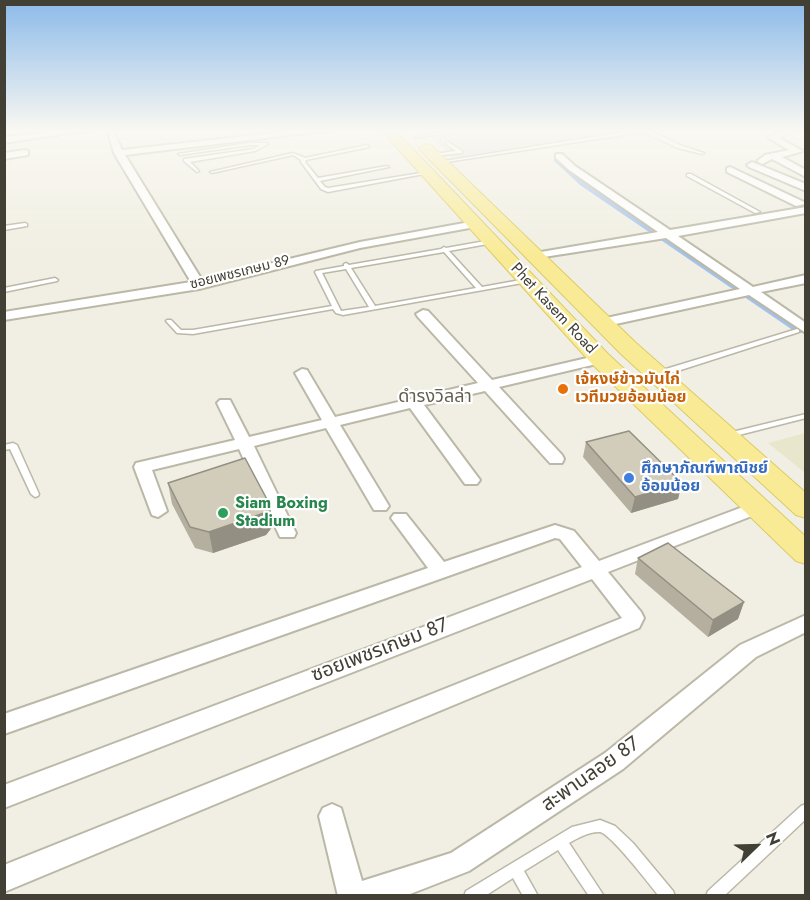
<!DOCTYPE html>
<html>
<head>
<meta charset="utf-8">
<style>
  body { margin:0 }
  #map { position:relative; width:810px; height:900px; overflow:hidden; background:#f1efe3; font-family:Jost,sans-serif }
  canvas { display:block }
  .frame { position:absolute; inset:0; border:6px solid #423f34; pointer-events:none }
  .north { position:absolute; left:726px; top:816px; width:60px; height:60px; -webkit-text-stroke:4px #fff; paint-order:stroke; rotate:67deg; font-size:16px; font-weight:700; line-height:24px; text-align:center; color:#423f34 }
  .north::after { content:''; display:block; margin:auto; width:21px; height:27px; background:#423f34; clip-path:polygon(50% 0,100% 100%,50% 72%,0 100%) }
</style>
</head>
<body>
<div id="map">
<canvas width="810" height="900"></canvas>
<div class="frame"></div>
<div class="north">N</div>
</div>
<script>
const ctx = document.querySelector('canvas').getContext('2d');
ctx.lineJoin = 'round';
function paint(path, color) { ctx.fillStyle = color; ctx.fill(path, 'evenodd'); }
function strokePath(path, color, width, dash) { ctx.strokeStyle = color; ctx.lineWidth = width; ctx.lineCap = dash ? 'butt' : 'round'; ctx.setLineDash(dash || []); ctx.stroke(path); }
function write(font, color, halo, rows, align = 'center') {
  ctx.font = font + ' Jost,"Noto Sans Thai",sans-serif'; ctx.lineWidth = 4.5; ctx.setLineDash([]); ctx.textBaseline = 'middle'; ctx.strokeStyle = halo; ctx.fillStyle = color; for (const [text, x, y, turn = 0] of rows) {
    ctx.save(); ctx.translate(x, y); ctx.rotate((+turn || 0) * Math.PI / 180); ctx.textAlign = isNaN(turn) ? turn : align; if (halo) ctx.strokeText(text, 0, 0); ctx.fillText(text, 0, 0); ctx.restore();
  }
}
const industrial = new Path2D(`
  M426 131H620L453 158Z`);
const education = new Path2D(`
  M805 433H806L805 473 768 443Z`);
const canal = new Path2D(`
  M557 156 586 181 806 326V333H797L580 185 554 161V157Z`);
const service = new Path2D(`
  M453 130H467L416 138 414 137Z
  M635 130H649L682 146 704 153 702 154 678 148 643 132 440 163 438 162Z
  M448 142 462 151V153L432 156V154H434L456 151 446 144V143Z
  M249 143H266L268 144 255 151 190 162 199 171 197 172 184 161V159L254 149 260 145H249L180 155 178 154Z
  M367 145 369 146V147L306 160 305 162 318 178 387 166 389 167 320 181 325 187 328 188 427 172 429 173 328 192 321 189 301 162V160L293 155 212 173 210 172 293 153 305 158Z
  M687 174H691L760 212 755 213 687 176Z
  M25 223 27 224V226L4 230V226Z
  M491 240 494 242 493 243 449 251 482 287 526 279 529 281 528 282 343 315 336 313 333 309 193 334 177 333 166 321 167 320H171L181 330H193L332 306 315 272 316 271 344 266V264L346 263 349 265 441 249 444 247 446 248ZM444 252 476 288 375 306 351 268ZM346 269 369 307 341 311 322 273Z
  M55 278 58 280 57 281 4 292V288Z
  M797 329 799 330V332L662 376H656L655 374 656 372Z
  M806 414V418L727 438 723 436 724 434Z
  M13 443 17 445 39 494 38 496 35 497 31 494 10 449 4 450V445Z
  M806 804V819L724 896H706L708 891 801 806Z
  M600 820 615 826 633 843 673 891 675 896H659C650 885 611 834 600 832 591 831 577 838 569 843L604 896H589L558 850 524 871 538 896H523L513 878 485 896H464L466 891 572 827Z`);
const minor = new Path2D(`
  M61 130H90L4 143V137Z
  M300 130H332L125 155 202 280 360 242 475 221 480 224 475 227 360 248 199 289 4 320V312L191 282 114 153 108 132H114L122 150Z
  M785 130 793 132 779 138 803 151 782 157 806 170V177L772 159 762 164 757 161 765 155 789 150 767 137Z
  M25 150 28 151V155L4 159V153Z
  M556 154H562L575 166 670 230 806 207V213L678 236 753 287 806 275V283L761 292 806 323V333L749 295 602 327 597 326V320L740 289 666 238 531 259 529 257 535 253 658 232 569 170 556 158Z
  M752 162 806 184V191L749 167 747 165Z
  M730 167 804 202 805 204 796 206 727 172V168Z
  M423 310 428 311 492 380 600 355 605 356 607 359 605 362 499 387 562 455 564 459 562 463H550L485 391 424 405 477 476 480 480 477 484H465L410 408 340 425 389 506 386 510H374L326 428 254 446 296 533 294 537H280L239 449 152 470 167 511 158 517 152 515 134 467 136 463 235 440 217 403 220 400H230L249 437 322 420 295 373 302 369 307 370 335 417 478 383 418 317 416 314Z
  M756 502 765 508 762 512 608 572 641 612 644 618 639 628 4 892V865L622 618 592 579 4 808V785L582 567 560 539 555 538 4 734V714L428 568 394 522 391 518 394 514H406L444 562 555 525 574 531 599 561Z
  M806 615V632L756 657 623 769 469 871 405 896H338L319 816 323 808 332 804 341 808 362 881 451 853 605 753 740 645Z`);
const primary = new Path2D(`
  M381 130H395L608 354 806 537V564L796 561 592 364Z
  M426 144 431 145 636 343 806 493V518L796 515 620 353 421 151 419 148Z`);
const wall = new Path2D(`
  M586 442 682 483 678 499 631 513 583 457Z
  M168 483 270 505 273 526 266 535 213 553 195 548 172 504Z
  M638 558 744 602 738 619 708 637 635 574Z`);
const shadedWall = new Path2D(`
  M682 483 678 499 631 513 635 497Z
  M270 505 273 526 266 535 213 553 209 532Z
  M744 602 738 619 708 637 713 620Z`);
const building = new Path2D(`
  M629 431 682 483 635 497 586 442Z
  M245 458 270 505 264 513 209 532 190 527 168 483Z
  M668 543 744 602 713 620 638 558Z`);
const markers = [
  [563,389,6,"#e8710a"],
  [629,478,6,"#3f7fe0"],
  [223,513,6,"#2e9e5b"]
];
const farStreetnames = [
  ["ซอยเพชรเกษม 89",240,273,-14]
];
const streetNames = [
  ["Phet Kasem Road",553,309,47]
];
const foodNames = [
  ["เจ้หงษ์ข้าวมันไก่",575,380],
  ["เวทีมวยอ้อมน้อย",575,398]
];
const shopNames = [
  ["ศึกษาภัณฑ์พาณิชย์",641,469],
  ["อ้อมน้อย",641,487]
];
const leisureNames = [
  ["Siam Boxing",235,504],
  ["Stadium",235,522]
];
const neighbourhoodNames = [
  ["ดำรงวิลล่า",435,398]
];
const nearStreetnames = [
  ["ซอยเพชรเกษม 87",380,651,-21],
  ["สะพานลอย 87",591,775,-35]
];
paint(industrial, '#e3e0d9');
paint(education, '#e9e6ce');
paint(canal, '#a2c2eb');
strokePath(service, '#bbb8a7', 3);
strokePath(minor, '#bbb8a7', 4);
strokePath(primary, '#dccb66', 2);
paint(service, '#fff');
paint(minor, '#fff');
paint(primary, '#f9eb95');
paint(wall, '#b5afa0');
paint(shadedWall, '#938f82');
paint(building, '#d2ccba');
strokePath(building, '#938f82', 1.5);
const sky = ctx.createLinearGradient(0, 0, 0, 256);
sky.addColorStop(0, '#8cbae9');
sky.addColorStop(0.51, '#f9f8f2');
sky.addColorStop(1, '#f9f8f200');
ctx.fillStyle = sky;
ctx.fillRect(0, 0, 810, 256);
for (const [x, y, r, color] of markers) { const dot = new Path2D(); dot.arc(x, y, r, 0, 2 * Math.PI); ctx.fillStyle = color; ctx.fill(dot); strokePath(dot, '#fff', 2); }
write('14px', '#423f34', '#fff', farStreetnames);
write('16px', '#423f34', '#fff', streetNames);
write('bold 16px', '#c56008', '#fff', foodNames, 'left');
write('bold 16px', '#366cbe', '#fff', shopNames, 'left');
write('bold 16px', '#27864d', '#fff', leisureNames, 'left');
write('18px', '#645e4c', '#fff', neighbourhoodNames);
write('20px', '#423f34', '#fff', nearStreetnames);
</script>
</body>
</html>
